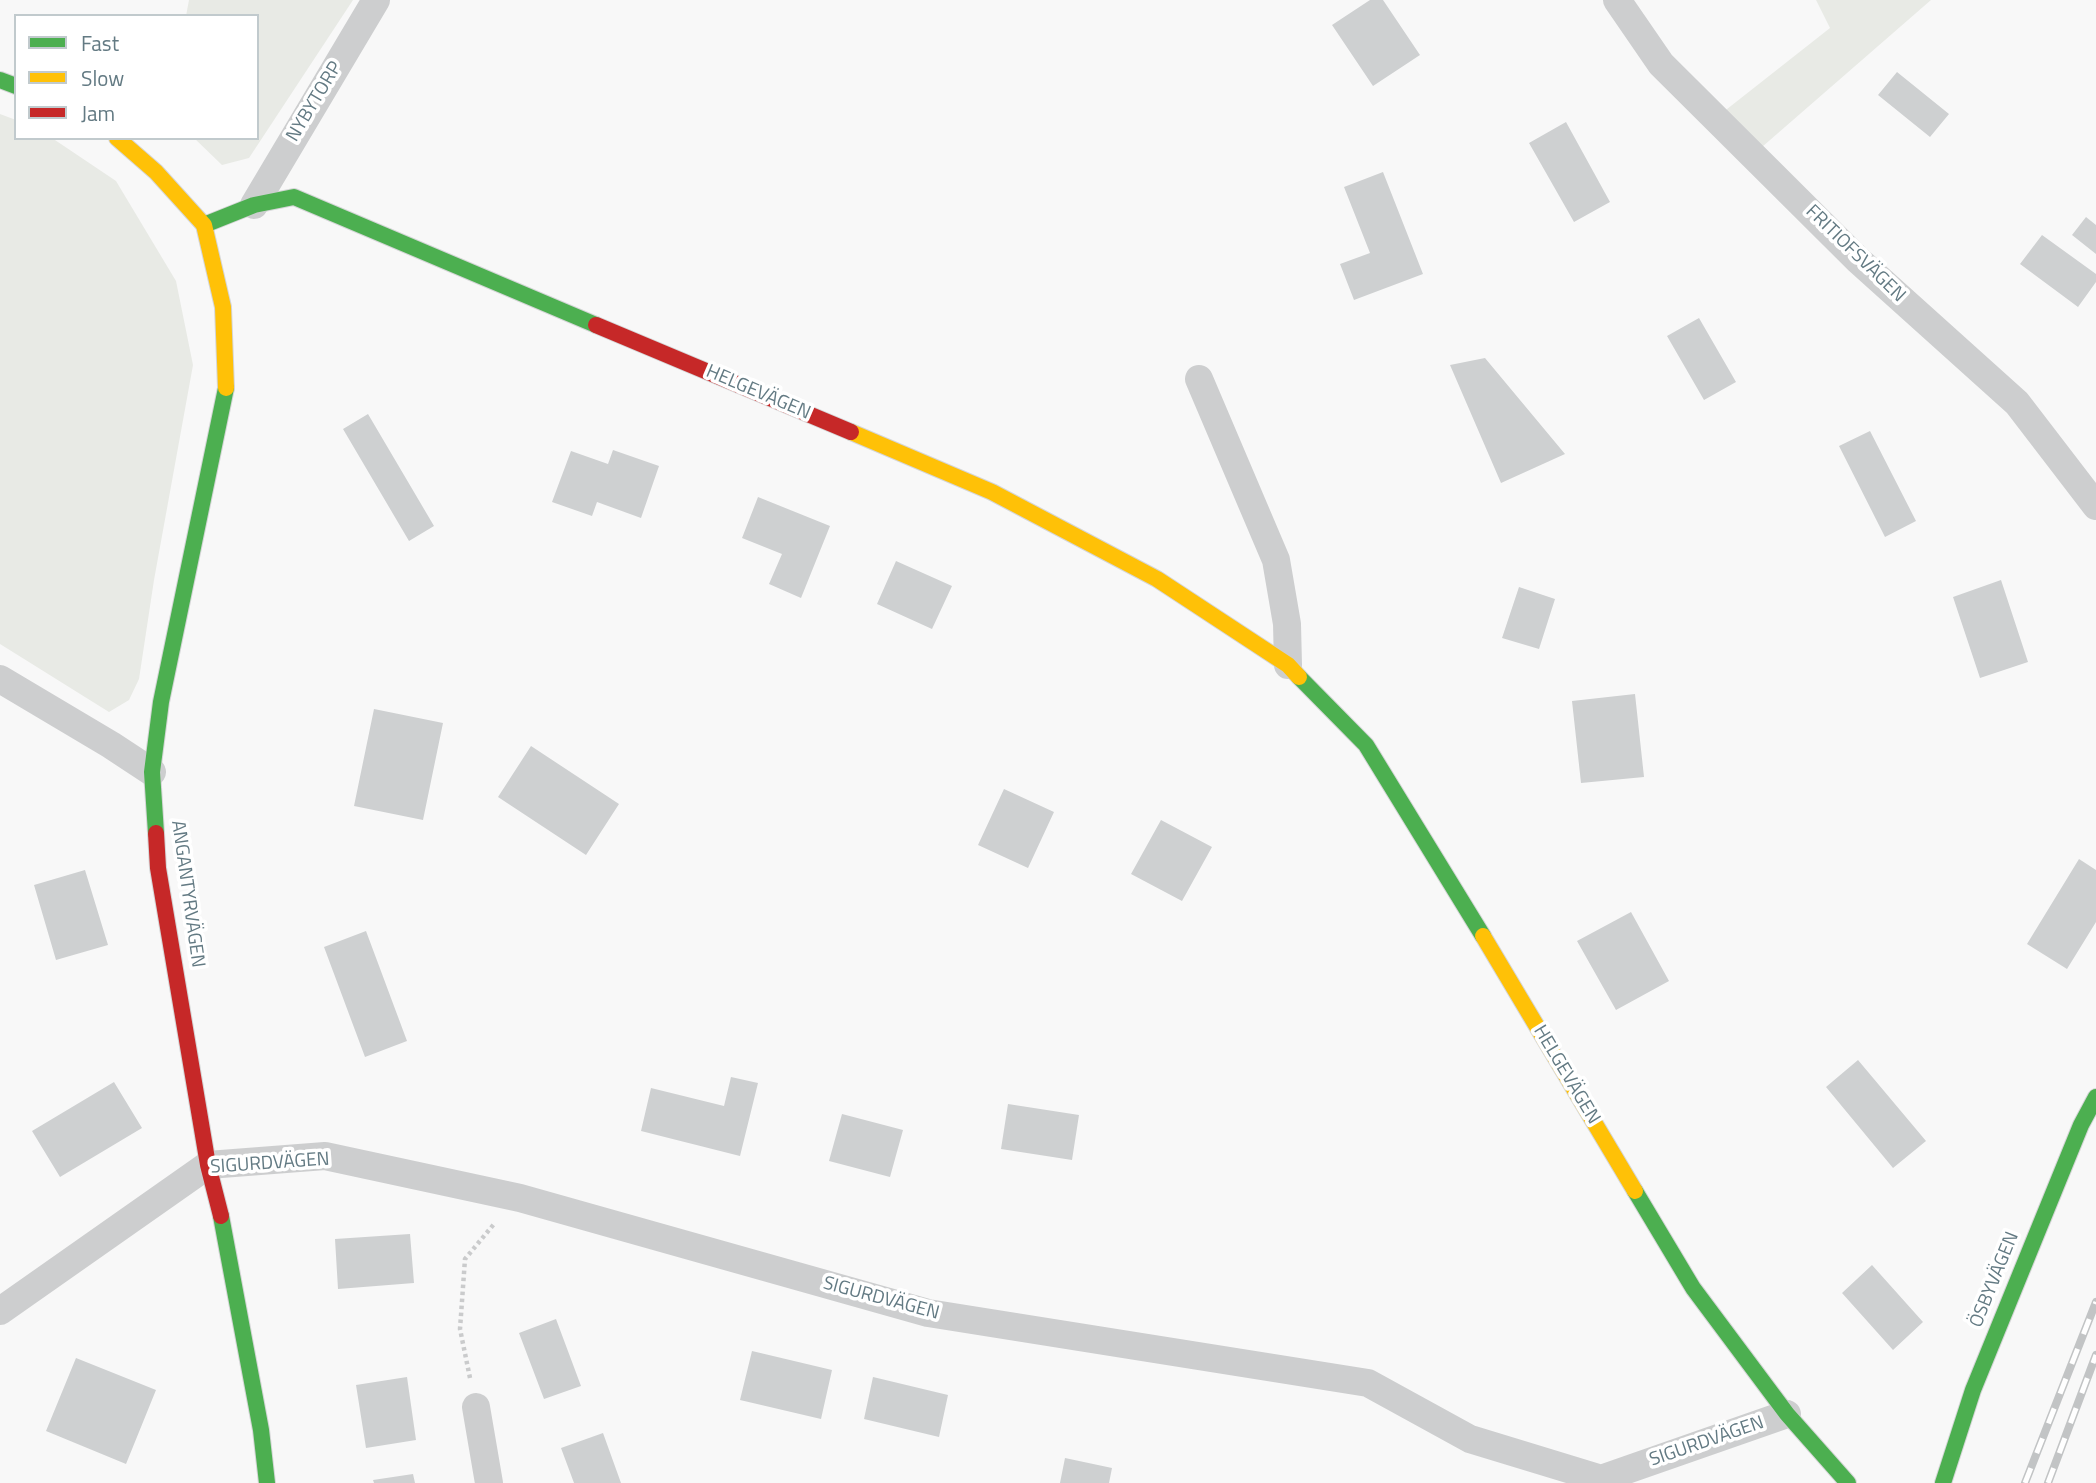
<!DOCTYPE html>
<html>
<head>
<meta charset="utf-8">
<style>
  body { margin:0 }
  #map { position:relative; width:2096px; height:1483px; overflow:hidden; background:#f8f8f8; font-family:"Titillium Web",sans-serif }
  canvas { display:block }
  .legend { position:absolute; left:14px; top:14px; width:245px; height:126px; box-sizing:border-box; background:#fff; border:2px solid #c1cacd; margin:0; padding:9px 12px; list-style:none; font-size:21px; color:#637a83 }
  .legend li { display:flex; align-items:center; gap:14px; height:35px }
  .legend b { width:35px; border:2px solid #c1cacd }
</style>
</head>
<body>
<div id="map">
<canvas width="2096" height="1483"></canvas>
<ul class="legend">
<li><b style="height:9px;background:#4caf50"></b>Fast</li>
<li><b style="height:9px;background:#ffc107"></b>Slow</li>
<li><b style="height:9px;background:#c62828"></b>Jam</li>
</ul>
</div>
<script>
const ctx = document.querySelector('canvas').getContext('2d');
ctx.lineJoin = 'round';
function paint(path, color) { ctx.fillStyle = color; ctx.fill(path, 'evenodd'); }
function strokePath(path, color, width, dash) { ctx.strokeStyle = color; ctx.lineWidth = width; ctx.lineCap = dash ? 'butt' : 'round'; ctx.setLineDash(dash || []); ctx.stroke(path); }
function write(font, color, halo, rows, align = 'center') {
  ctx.font = font + ' "Titillium Web",sans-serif'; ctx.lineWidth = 7; ctx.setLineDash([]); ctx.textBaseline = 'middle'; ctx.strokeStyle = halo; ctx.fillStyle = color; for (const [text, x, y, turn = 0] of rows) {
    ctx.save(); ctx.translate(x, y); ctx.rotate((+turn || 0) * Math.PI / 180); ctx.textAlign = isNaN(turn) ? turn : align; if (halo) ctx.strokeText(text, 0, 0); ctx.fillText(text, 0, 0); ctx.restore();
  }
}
const green = new Path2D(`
  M189 0H353L249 158 222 165 194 138H257V16H186Z
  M1816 0H1931L1762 147 1722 113 1830 28Z
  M0 114 16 120V138H52L116 181 176 281 193 365 154 580 139 679 129 700 109 712 0 644Z`);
const building = new Path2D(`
  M1370 0H1383L1420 55 1373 86 1332 25Z
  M1897 72 1949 114 1930 137 1878 95Z
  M1566 122 1610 202 1574 222 1529 143Z
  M1383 172 1423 274 1354 300 1340 264 1370 253 1344 187Z
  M2086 217 2096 225V254L2072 235Z
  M2042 235 2096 274V282L2078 307 2020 264Z
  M1699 318 1736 382 1704 400 1667 336Z
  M1485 358 1565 454 1501 483 1450 365Z
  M368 414 434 526 409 541 343 429Z
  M1870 431 1916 521 1885 537 1839 446Z
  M613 450 659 466 641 518 597 502 592 516 552 502 571 451 608 464Z
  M758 497 830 526 801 598 769 584 782 554 742 538Z
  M896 561 952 586 932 629 877 604Z
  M2001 580 2028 662 1980 678 1953 597Z
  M1519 587 1555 599 1539 649 1502 638Z
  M1635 694 1644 777 1581 783 1572 701Z
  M374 709 443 723 423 820 354 806Z
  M531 746 619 804 586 855 498 797Z
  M1004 789 1054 812 1028 868 978 845Z
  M1161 820 1212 847 1182 901 1131 874Z
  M2079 859 2096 870V922L2067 969 2027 944Z
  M85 870 108 945 56 960 34 885Z
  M1631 912 1669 981 1616 1010 1577 941Z
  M366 931 407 1041 365 1057 324 947Z
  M1858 1060 1926 1141 1893 1168 1826 1087Z
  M731 1077 758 1083 740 1156 641 1131 651 1088 724 1106Z
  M114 1082 142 1128 60 1177 32 1131Z
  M1008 1104 1079 1115 1072 1160 1001 1149Z
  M842 1114 903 1130 890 1177 829 1161Z
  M410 1234 414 1283 338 1289 335 1239Z
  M1872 1265 1923 1322 1893 1350 1842 1293Z
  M556 1319 581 1386 544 1399 519 1333Z
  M752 1351 832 1370 821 1419 740 1400Z
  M76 1358 156 1390 126 1464 46 1431Z
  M407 1377 416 1440 366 1448 356 1385Z
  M873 1377 948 1395 939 1437 864 1419Z
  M603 1433 621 1483H574L561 1448Z
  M1065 1458 1112 1468 1109 1483H1060Z
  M413 1474 415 1483H374L373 1480Z`);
const path = new Path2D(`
  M470 1378 460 1329 465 1259 494 1224`);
const street = new Path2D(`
  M1617 0 1661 64 1858 260 2017 403 2096 506
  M254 205 376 0
  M1199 379 1276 560 1287 624 1288 665
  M0 679 111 745 152 772
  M0 1311 208 1165 325 1156 520 1198 928 1313 1368 1383 1470 1439 1601 1479 1787 1414
  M476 1407 489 1483`);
const fast = new Path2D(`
  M0 80 16 86
  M204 225 254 205 294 197 596 325
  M1299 677 1366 745 1483 936
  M156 833 152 772 161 702 226 388
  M1635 1191 1693 1288 1787 1414 1848 1483
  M221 1216 261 1430 267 1483
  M1943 1483 1973 1390 2081 1125 2096 1097`);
const slow = new Path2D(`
  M117 138 156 172 204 225 223 307 226 388
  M851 432 992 492 1157 579 1288 665 1299 677
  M1483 936 1635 1191`);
const jam = new Path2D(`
  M596 325 851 432
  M156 833 158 868 208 1165 221 1216`);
const rail = new Path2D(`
  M2025 1483 2096 1302
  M2048 1483 2096 1355`);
const streetNames = [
  ["NYBYTORP",315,102,-59],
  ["FRITIOFSVÄGEN",1855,254,44],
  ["HELGEVÄGEN",758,393,23],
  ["ANGANTYRVÄGEN",187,894,82],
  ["HELGEVÄGEN",1566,1075,59],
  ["SIGURDVÄGEN",270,1164,-4],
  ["ÖSBYVÄGEN",1995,1280,-68],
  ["SIGURDVÄGEN",881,1299,15],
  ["SIGURDVÄGEN",1707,1442,-19]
];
paint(green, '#e8eae5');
paint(building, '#ced0d1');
strokePath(fast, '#d5d6d7', 18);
strokePath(slow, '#d5d6d7', 18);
strokePath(jam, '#d5d6d7', 18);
strokePath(path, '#cacbcc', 4.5, [3.5, 3.5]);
strokePath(street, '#cdcecf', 28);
strokePath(fast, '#4caf50', 16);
strokePath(slow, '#ffc107', 16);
strokePath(jam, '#c62828', 16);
strokePath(rail, '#c2c4c5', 8);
strokePath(rail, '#fff', 5, [16]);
write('19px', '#637a83', '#fff', streetNames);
</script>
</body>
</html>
